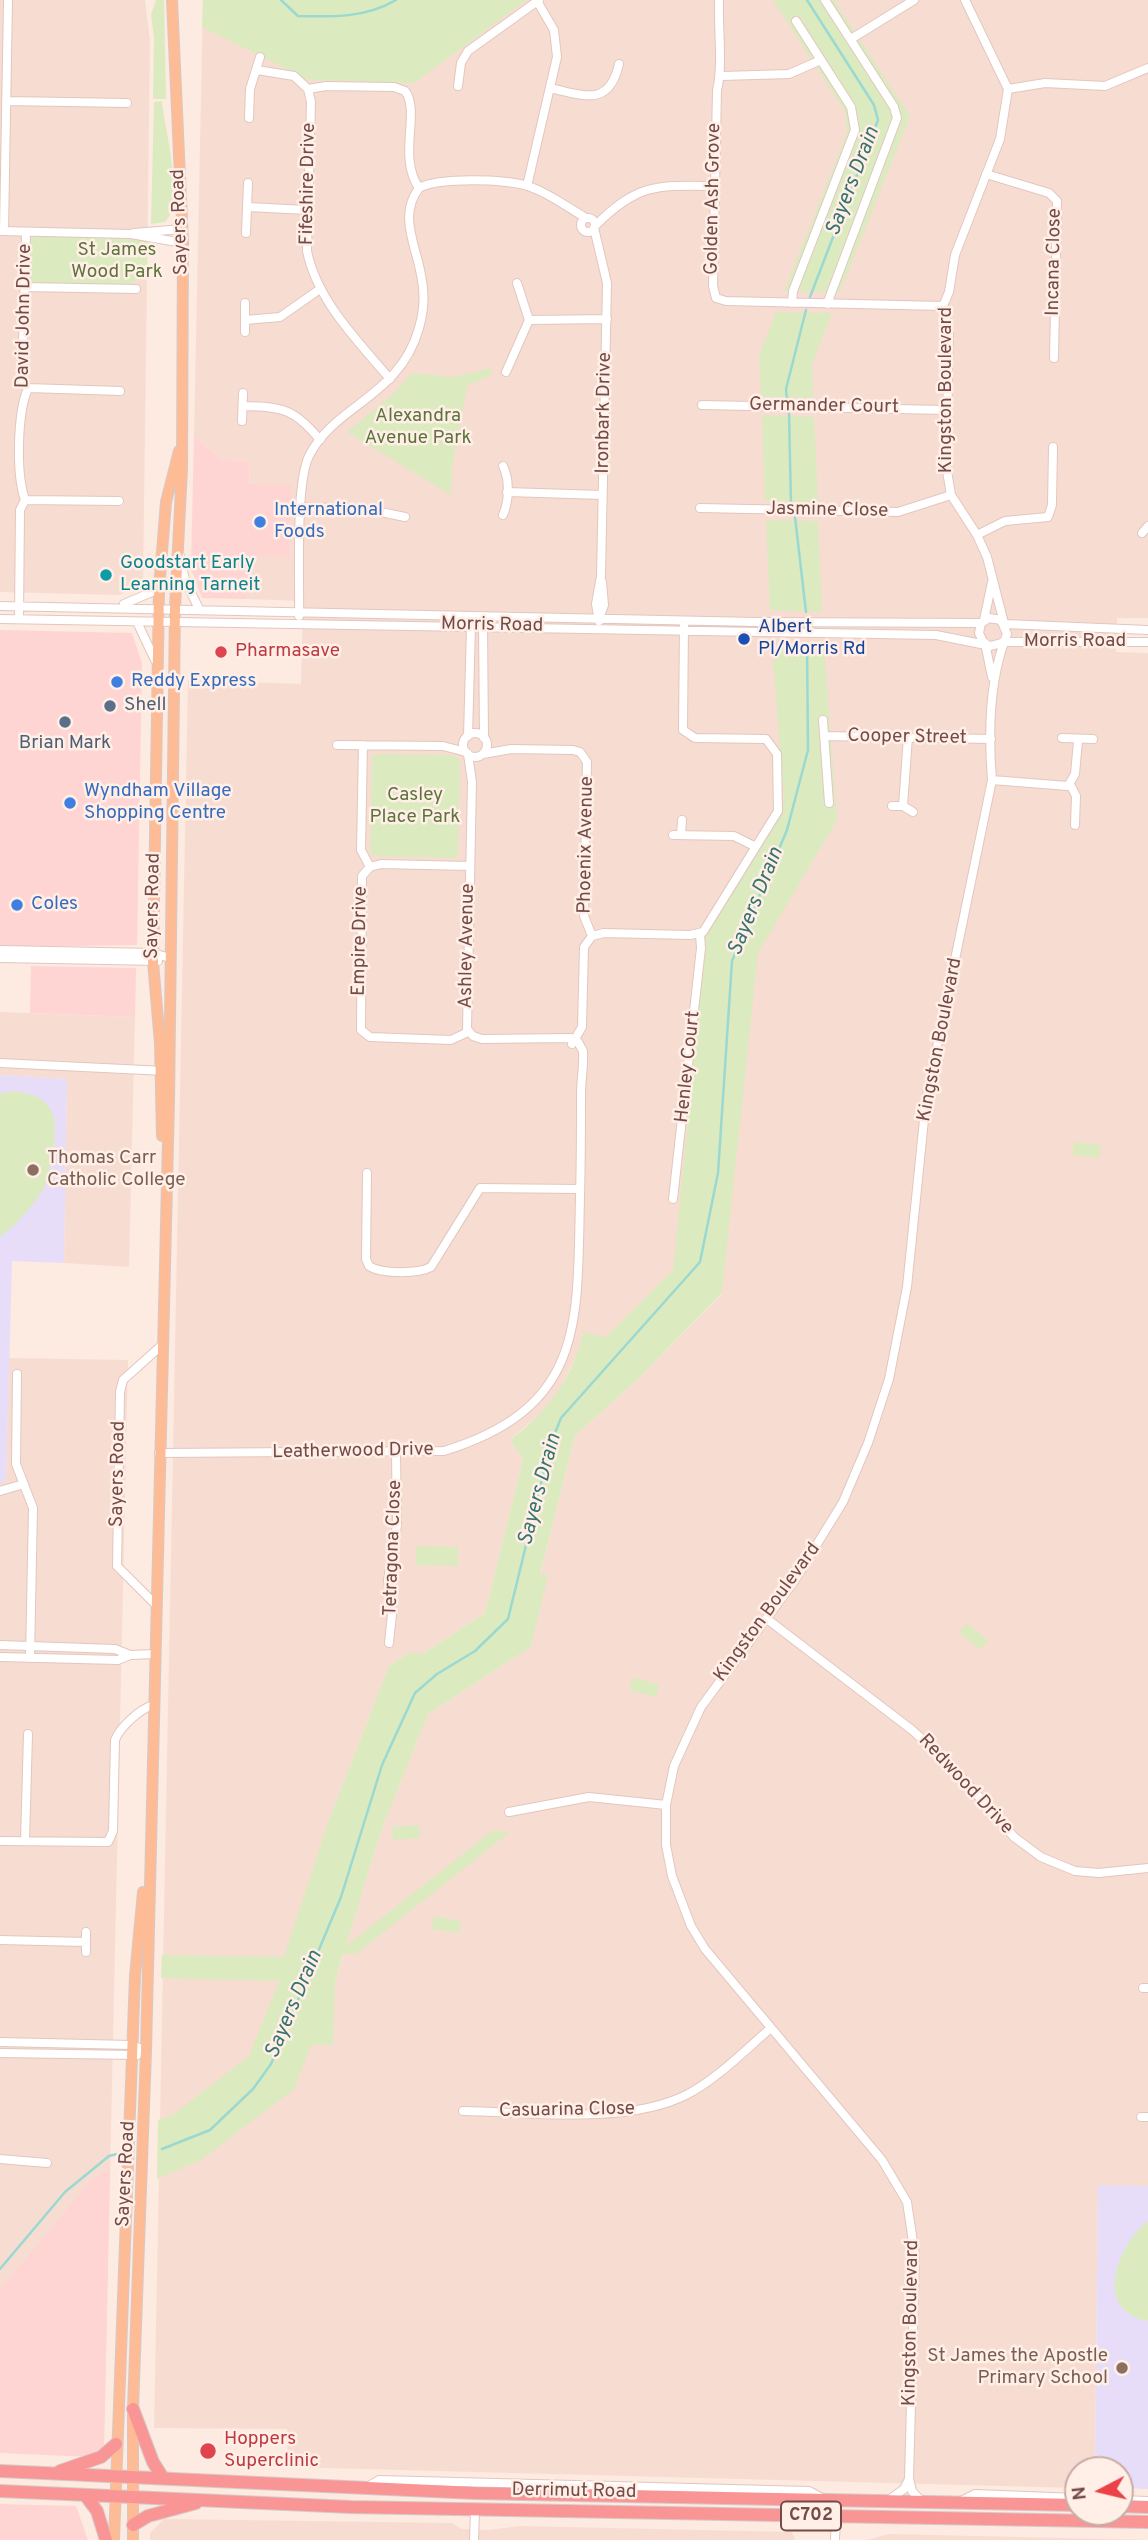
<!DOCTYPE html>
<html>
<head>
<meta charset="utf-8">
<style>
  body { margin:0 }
  #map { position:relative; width:1148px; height:2540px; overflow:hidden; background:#fdeae0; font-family:Overpass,sans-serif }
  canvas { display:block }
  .north { position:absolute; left:1064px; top:2456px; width:70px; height:70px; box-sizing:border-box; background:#ffefe7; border:2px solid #c7ada7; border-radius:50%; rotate:263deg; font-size:19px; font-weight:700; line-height:28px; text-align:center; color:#744b47 }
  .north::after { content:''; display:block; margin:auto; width:24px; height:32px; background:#eb4147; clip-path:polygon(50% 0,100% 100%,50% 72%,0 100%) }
</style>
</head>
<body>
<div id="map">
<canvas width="1148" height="2540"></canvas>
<div class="north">N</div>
</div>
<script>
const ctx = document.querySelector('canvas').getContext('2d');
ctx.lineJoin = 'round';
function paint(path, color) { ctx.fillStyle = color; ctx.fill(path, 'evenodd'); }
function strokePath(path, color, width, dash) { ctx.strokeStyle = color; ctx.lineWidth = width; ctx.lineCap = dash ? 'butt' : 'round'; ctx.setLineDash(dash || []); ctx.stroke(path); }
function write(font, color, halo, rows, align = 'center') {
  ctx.font = font + ' Overpass,sans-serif'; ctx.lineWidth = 5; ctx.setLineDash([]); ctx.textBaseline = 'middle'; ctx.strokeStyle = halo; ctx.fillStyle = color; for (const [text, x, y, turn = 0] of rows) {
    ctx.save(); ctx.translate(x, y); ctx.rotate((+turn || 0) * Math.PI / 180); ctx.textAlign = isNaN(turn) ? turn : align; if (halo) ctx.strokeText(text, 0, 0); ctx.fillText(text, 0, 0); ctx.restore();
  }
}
const residential = new Path2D(`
  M0 0H145L150 40 143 585 119 595 0 592Z
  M203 0H1148V618H1117L1116 652 1148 653V2186H1098L1095 2470H1078V2488L288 2467 287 2429 154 2428 188 680 301 684 303 601 246 599 250 461 222 460 194 436ZM673 1270 722 1294 638 1379 575 1436 540 1575H547L531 1647 428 1714 380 1834 335 1982 311 1876 328 1822 389 1666 408 1653H424L485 1613 523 1459 510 1440 547 1407 558 1393 578 1353 583 1333 606 1338Z
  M0 1012 135 1017 129 1267 64 1263 67 1079 0 1075Z
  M9 1358 128 1360 104 2446 0 2453V1482H6Z
  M164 2519 452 2523 462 2529 488 2530 520 2526 792 2532 795 2540H150V2533Z
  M889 2534 1148 2540H867Z`);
const commercial = new Path2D(`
  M194 436 222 460 250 461 249 484 291 485 290 557H248L246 599 202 598 191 569Z
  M0 630 132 633 142 663 137 945 0 947Z
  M31 966 136 968 135 1017 30 1013Z
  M110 2168 104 2446 92 2457 0 2453V2290L92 2179Z
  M0 2504 76 2506 88 2540H0Z`);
const education = new Path2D(`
  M0 1075 67 1079 64 1263 12 1261 6 1482H0Z
  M1098 2185 1148 2186V2489L1120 2488V2470H1095Z`);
const green = new Path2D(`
  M156 0H164L166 99H153L154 38 151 15Z
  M203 0H527L414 83 309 80 202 27Z
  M773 0H834L910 116 840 292 784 291 847 133 845 112Z
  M162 101C163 122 186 205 165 222L151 224 154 102Z
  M34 236 147 239V278L137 277 131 285 32 284 29 275V242Z
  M776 312 832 313 812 364 813 398 761 397 759 355Z
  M492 368 491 375 467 386 452 469 451 495 347 432 392 395 412 373 452 377Z
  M762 415 814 417 818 502 765 501Z
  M766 520 818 521 822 612 770 610Z
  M772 645 824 646 837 820 758 953 722 1293 638 1379 575 1436 540 1574 548 1575 531 1647 428 1714 380 1834 346 1946 492 1831 510 1832 356 1954H343L335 1982 333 2045H311L294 2089 201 2160 157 2179 158 2120 174 2114 249 2056 279 1981 161 1978 162 1955 284 1957 328 1822 389 1666 408 1653H424L485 1613 523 1459 510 1440C546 1413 574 1377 583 1332L606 1337 673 1270 706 936 784 802Z
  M375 754 454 755 460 761 458 855 454 858 373 856 370 853 372 757Z
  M11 1091C51 1094 60 1113 53 1151 51 1163 50 1176 44 1188 33 1206 17 1224 0 1237V1094Z
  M1074 1142 1101 1145 1100 1158 1072 1155Z
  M416 1546 458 1547V1566L416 1565Z
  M966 1623 988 1640 981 1650 959 1633Z
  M633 1677 659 1685 656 1697 629 1690Z
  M419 1825 420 1838 393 1840 392 1827Z
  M434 1916 461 1921 459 1933 432 1929Z
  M1148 2221V2321C1092 2311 1117 2245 1148 2221Z`);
const stream = new Path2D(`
  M281 0 298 16C332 17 366 18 396 0
  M807 0 874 105 878 120 810 297
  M787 400 786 389 806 310
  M789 413 791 505
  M795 517 806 612
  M162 2149 210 2130 253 2089 271 2064 341 1897 382 1765 415 1693 437 1674 475 1651 508 1619 551 1443 561 1418 700 1262 718 1173 732 961 787 830 808 750 807 643
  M0 2269 65 2192 109 2156 117 2154`);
const minor = new Path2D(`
  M719 0C718 27 723 67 717 90L713 286 716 298 726 301 943 306
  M825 0 894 107 897 118 827 304
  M965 0 1008 89 1000 139 955 255 949 292 943 306 949 334 946 465 951 495 977 535 987 557 1004 623
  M851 39 914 0
  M257 70 294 76 308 89 326 86 394 87 405 91C421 112 397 156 419 188 398 216 416 245 421 275 425 293 424 311 419 328 400 397 334 405 309 456 295 484 300 580 299 616
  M722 76 789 74 821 60
  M458 86 461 63 468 51 539 0
  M550 88C583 95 609 108 619 64
  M308 89 311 102 307 251C317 301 359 342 390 379
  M1008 89 1045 83 1105 86 1148 68
  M6 101 127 103
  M249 118 250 89 260 57
  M986 174 1049 193 1057 201 1054 358
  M527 186 557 57 554 30 537 1
  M419 188C440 177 504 179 528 186 549 193 567 207 586 218
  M248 207 307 210
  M581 225a7 7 0 1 1 14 0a7 7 0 1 1-14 0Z
  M595 226C638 183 657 185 714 186
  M594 228 607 283 601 576 596 604 599 621
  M1 231 131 234 183 243
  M4 231 8 0
  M134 233 182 229
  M246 233 248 183
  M517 283 529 320
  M25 287 136 289
  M792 303 793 291 855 130 851 107 796 21
  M245 320 280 317 320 289
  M245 332V303
  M506 372 529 320 607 319
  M28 388 120 391
  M702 405 946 410
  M243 406C282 407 294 408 320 440
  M242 421 243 393
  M507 492 603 495
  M25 500 119 501
  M302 507 366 509 405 517
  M700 508 898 512 951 495
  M503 515C509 501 510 480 503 466
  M1142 533 1148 526
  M977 535 1005 521 1048 517 1052 505 1053 447
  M180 556 185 580 199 609
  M124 604 159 589
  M0 606 756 622 981 623
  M0 619 936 635 991 646 1001 643
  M19 619 20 510 25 500C16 474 17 414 28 388L22 380 26 232
  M599 619 604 605 602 582
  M984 620 992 582
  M137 622 155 660
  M483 623 484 738
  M1005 624 1148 630
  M1003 642H1148
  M985 643 992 677
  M823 720 829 803
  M463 745a12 12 0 1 1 24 0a12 12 0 1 1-24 0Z
  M468 736 471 626
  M824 736 991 739
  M1062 738 1093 739
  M337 745 443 746 466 752
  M363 745 361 850 370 867 362 876 361 1030 370 1037 451 1040 468 1032
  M483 754 511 749 573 750 580 752 587 762 584 916 592 936 584 947 582 1027 572 1044
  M992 780 1068 786 1075 774 1078 741
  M1070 784 1076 796 1075 825
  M892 806H903L913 812
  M903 806 908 737
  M673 835 734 836 754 846
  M681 835 682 820
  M370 867 381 864 470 866
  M592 936 604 933 690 935 703 932 778 811 777 754 766 739 695 738 683 730 684 625
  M0 950 153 953 170 958
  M0 958 158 961
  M0 1063 165 1071
  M367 1173 366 1259 369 1266C381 1274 418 1274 431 1267L480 1188 580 1189
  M673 1199 701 948 700 934
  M17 1374 16 1464 33 1508 30 1658
  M159 1453 444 1451C586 1407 577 1322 580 1196 581 1162 581 1128 581 1094 581 1080 584 1065 583 1051L578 1042 571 1038 482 1039 473 1036 467 1029 472 782 468 754
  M0 1491 24 1484
  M156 1605 117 1566 120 1392 123 1380 162 1345
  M767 1619 912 1730 952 1766 1014 1837 1041 1857 1075 1871 1099 1873 1148 1868
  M389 1643 392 1614 388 1580 397 1525 396 1453
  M0 1645 115 1649 130 1655
  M0 1657 118 1660 130 1655 155 1654
  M509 1812 589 1797 666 1805
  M0 1841 108 1842 113 1831 115 1740C120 1727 140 1709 153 1705
  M25 1841 28 1734
  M0 1940 86 1942
  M86 1952V1932
  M1143 1988H1148
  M0 2042 132 2045 146 2051
  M0 2053 137 2055
  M463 2111C530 2112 626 2125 686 2095 717 2079 744 2051 771 2028
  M1141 2117H1148
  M0 2159 47 2163
  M366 2488 379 2480 809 2491 824 2499
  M890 2499 904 2489 909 2479
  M1120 2500 1148 2501
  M921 2501 912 2491 909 2479 915 2255 907 2202 882 2160 705 1949 691 1926 672 1876 666 1845V1805L674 1766 701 1707 795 1580 843 1502 868 1443 889 1379 907 1287 926 1100 992 780C988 731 989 679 1007 634L1001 620 989 618 981 623 979 633 983 642
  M961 2501 975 2494 1078 2498
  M474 2540 475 2510
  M835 2540 836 2516`);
const major = new Path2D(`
  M162 1136 160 1043 153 962 159 589 166 502 179 451
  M114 2540 135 1976 143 1892
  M133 2540V2409L146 2051 169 1101 175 608 182 468 183 243 172 0`);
const highway = new Path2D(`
  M133 2409 153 2462 163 2478
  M0 2471 475 2493 1078 2505
  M60 2471 101 2457 116 2444
  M0 2491 351 2507 1148 2522
  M85 2495 97 2511 106 2540
  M1120 2506 1148 2507
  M133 2525 148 2516 196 2503`);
const markers = [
  [260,522,7,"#3f7fe0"],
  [106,575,7,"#0f9aa8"],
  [744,639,7,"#1a4fb4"],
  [221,652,7,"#e0444e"],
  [117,682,7,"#3f7fe0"],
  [110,706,7,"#5c6f8a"],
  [65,722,7,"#5c6f8a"],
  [70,803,7,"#3f7fe0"],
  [17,905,7,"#3f7fe0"],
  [33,1170,7,"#8d6e63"],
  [1122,2368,7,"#8d6e63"],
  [208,2451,9,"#e0444e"]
];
const shields = [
  [811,2516,60]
];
const shieldNames = [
  ["C702",811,2516]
];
const streetNames = [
  ["Fifeshire Drive",309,184,-89],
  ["Golden Ash Grove",714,199,-89],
  ["Sayers Road",181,222,-92],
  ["Incana Close",1055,262,-89],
  ["David John Drive",25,316,-89],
  ["Kingston Boulevard",947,390,-90],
  ["Germander Court",824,407,1],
  ["Ironbark Drive",605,413,-89],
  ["Jasmine Close",827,511,1],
  ["Morris Road",492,626,1],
  ["Morris Road",1075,642],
  ["Cooper Street",907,738,1],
  ["Phoenix Avenue",587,845,-89],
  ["Sayers Road",154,906,-89],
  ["Empire Drive",361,941,-89],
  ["Ashley Avenue",468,946,-89],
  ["Kingston Boulevard",941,1040,-79],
  ["Henley Court",689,1067,-84],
  ["Leatherwood Drive",353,1452,-1],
  ["Sayers Road",119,1474,-89],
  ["Tetragona Close",394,1548,-88],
  ["Kingston Boulevard",768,1613,-54],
  ["Redwood Drive",965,1785,47],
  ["Casuarina Close",567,2111,-1],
  ["Sayers Road",127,2174,-87],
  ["Kingston Boulevard",912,2323,-89],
  ["Derrimut Road",574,2492,1]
];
const parkNames = [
  ["St James",117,251],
  ["Wood Park",117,273],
  ["Alexandra",418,417],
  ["Avenue Park",418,439],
  ["Casley",415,796],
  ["Place Park",415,818]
];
const shopNames = [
  ["International",274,511],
  ["Foods",274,533],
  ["Reddy Express",131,682],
  ["Wyndham Village",84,792],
  ["Shopping Centre",84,814],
  ["Coles",31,905]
];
const cultureNames = [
  ["Goodstart Early",120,564],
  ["Learning Tarneit",120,586]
];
const transitNames = [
  ["Albert",758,628],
  ["Pl/Morris Rd",758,650]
];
const healthNames = [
  ["Pharmasave",235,652],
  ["Hoppers",224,2440],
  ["Superclinic",224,2462]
];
const serviceNames = [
  ["Shell",124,706],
  ["Brian Mark",65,744,"center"]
];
const educationNames = [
  ["Thomas Carr",47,1159],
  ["Catholic College",47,1181],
  ["St James the Apostle",1108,2357,"right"],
  ["Primary School",1108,2379,"right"]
];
const waterNames = [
  ["Sayers Drain",854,182,-69],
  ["Sayers Drain",757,902,-68],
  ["Sayers Drain",541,1490,-75],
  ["Sayers Drain",295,2005,-67]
];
paint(residential, '#f7ddd1');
paint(commercial, '#fed5d3');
paint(education, '#e8ddf9');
paint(green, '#dceabf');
strokePath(stream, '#9ad9d2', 2.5);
strokePath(minor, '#e3c6bf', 10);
strokePath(major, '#d5c9c8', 12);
strokePath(highway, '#d5c9c8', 14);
strokePath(minor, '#fff', 8);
strokePath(major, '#febc96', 10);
strokePath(highway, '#f99595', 12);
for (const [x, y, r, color] of markers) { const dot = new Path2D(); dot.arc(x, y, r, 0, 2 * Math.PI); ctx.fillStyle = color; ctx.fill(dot); strokePath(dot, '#ffefe7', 2.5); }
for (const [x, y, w] of shields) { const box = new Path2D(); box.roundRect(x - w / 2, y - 14.5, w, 29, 5); ctx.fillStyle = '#ffefe7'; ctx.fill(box); strokePath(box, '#744b47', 2); }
write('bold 18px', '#744b47', null, shieldNames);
write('19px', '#744b47', '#ffefe7', streetNames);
write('19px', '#5c743c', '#ffefe7', parkNames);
write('19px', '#366cbe', '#ffefe7', shopNames, 'left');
write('19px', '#0d838f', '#ffefe7', cultureNames, 'left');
write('19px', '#164399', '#ffefe7', transitNames, 'left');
write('19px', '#be3a42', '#ffefe7', healthNames, 'left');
write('19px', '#4e5e75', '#ffefe7', serviceNames, 'left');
write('19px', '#785e54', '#ffefe7', educationNames, 'left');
write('italic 21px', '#38746e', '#ffefe7', waterNames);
</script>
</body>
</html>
